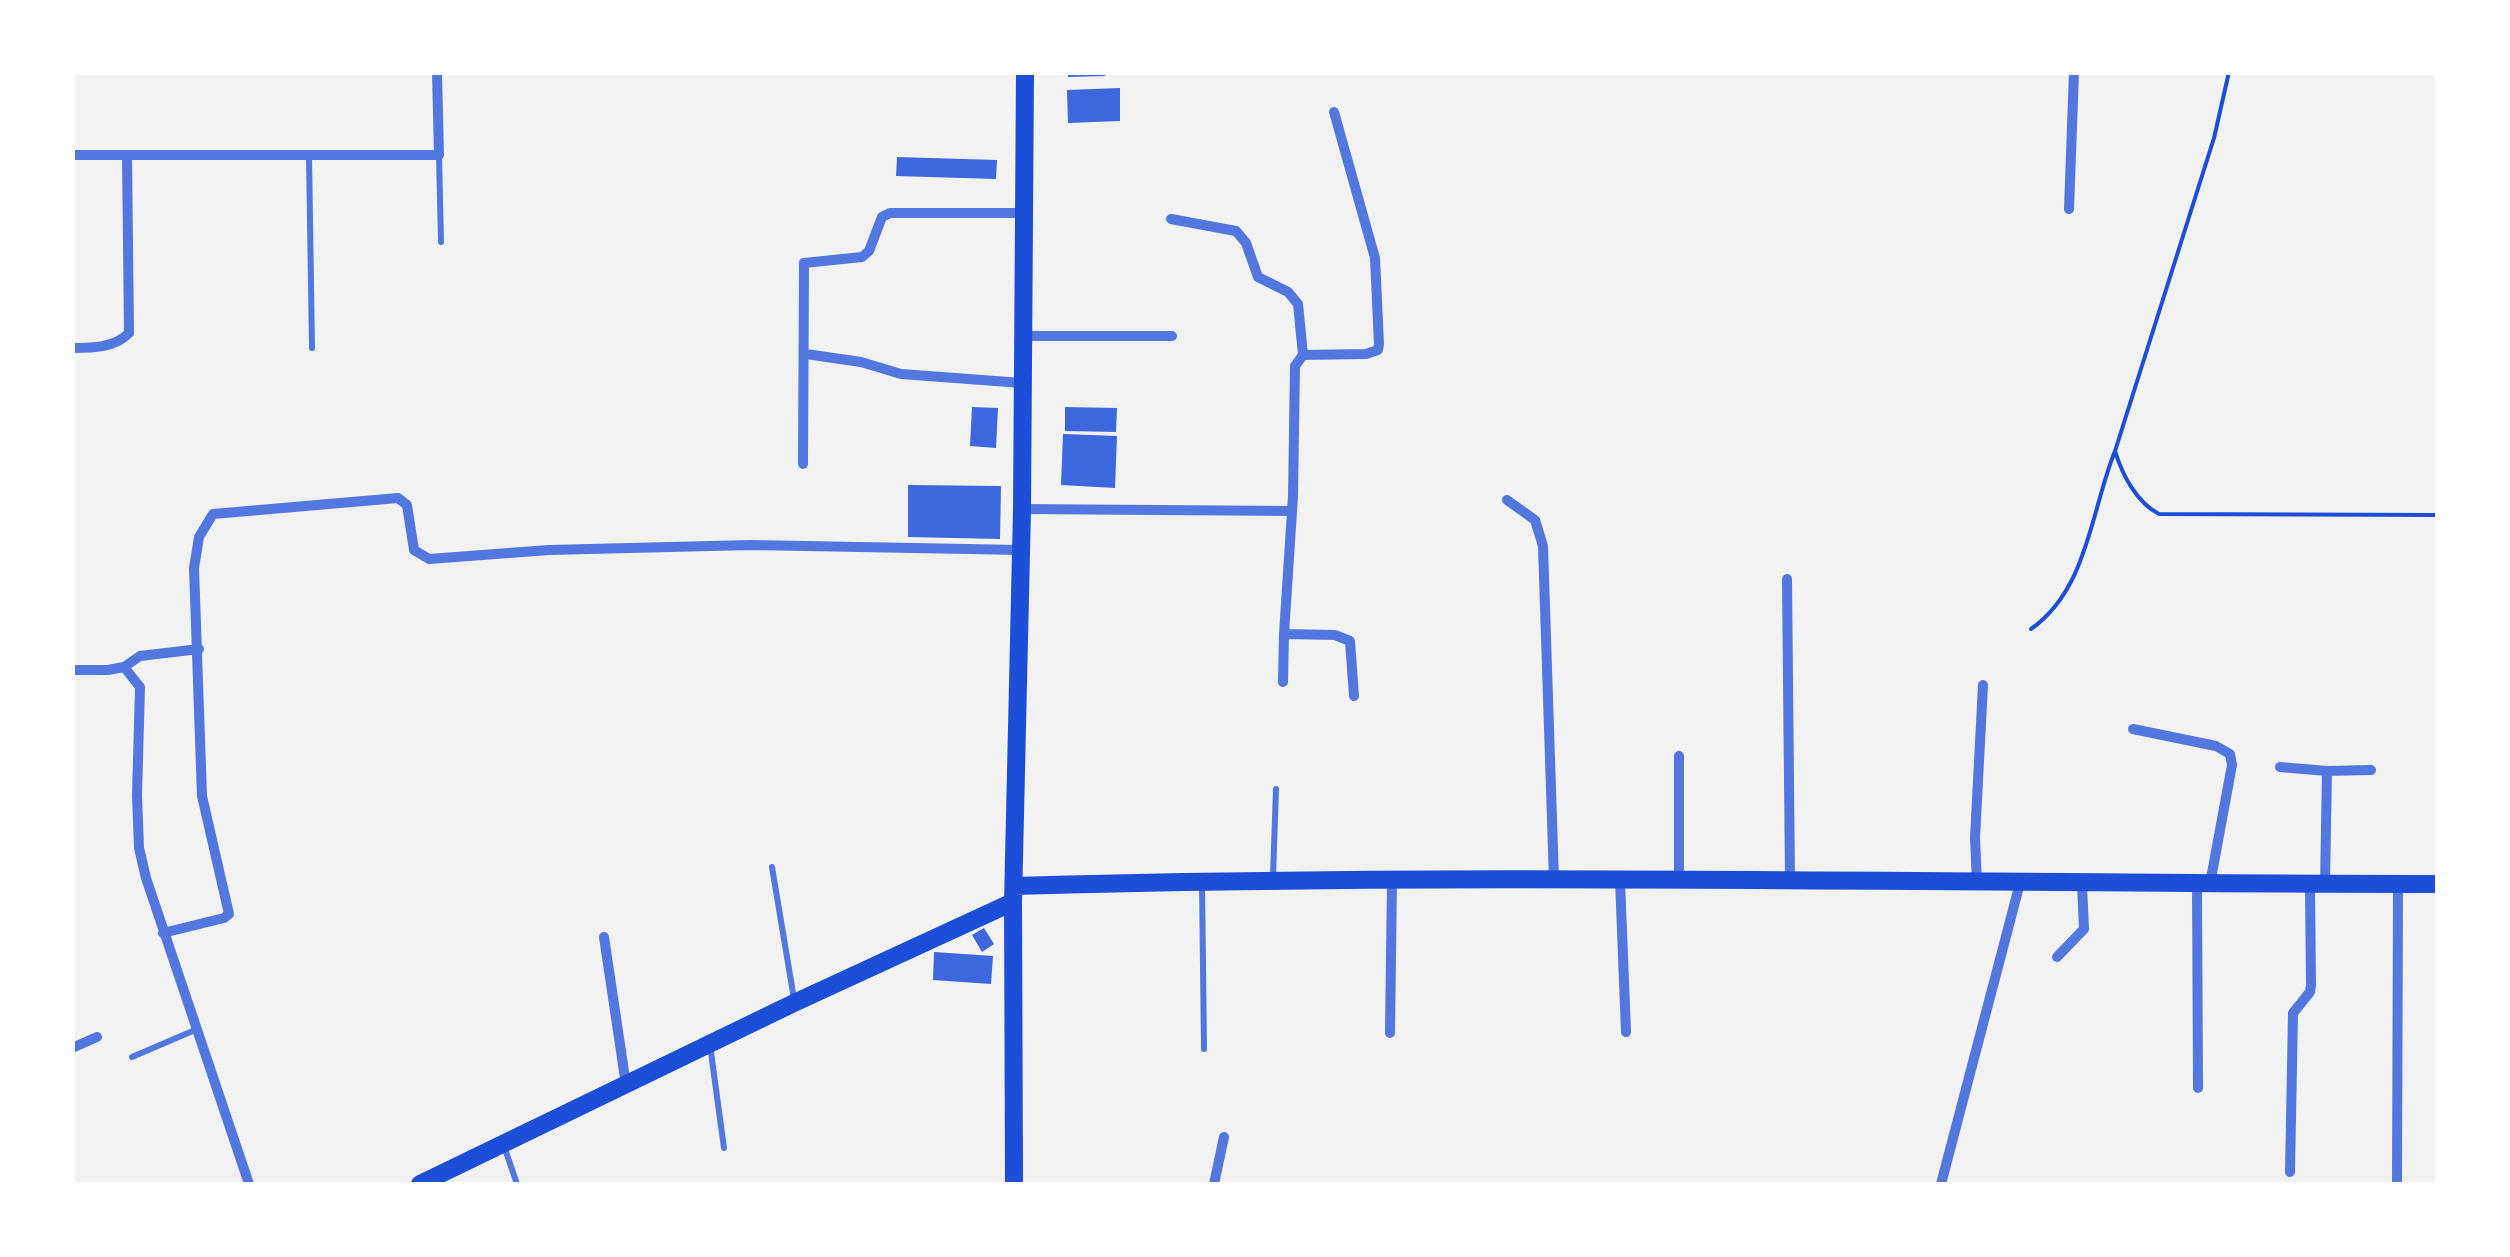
<!DOCTYPE html>
<html>
<head>
<meta charset="utf-8">
<style>
  body { margin:0 }
  #map { position:relative; width:2510px; height:1257px; overflow:hidden; background:#f2f2f2; font-family:"Titillium Web",sans-serif }
  canvas { display:block }
  .frame { position:absolute; inset:0; border:75px solid #fff; pointer-events:none }
</style>
</head>
<body>
<div id="map">
<canvas width="2510" height="1257"></canvas>
<div class="frame"></div>
</div>
<script>
const ctx = document.querySelector('canvas').getContext('2d');
ctx.lineJoin = 'round';
function paint(path, color) { ctx.fillStyle = color; ctx.fill(path, 'evenodd'); }
function strokePath(path, color, width, dash) { ctx.strokeStyle = color; ctx.lineWidth = width; ctx.lineCap = dash ? 'butt' : 'round'; ctx.setLineDash(dash || []); ctx.stroke(path); }
const building = new Path2D(`
  M1068 72H1105V76L1068 77Z
  M1120 88V121L1068 123 1067 90Z
  M897 157 997 160 996 179 896 176Z
  M972 407 998 408 996 448 970 446Z
  M1065 407 1117 408 1116 432 1065 431Z
  M1063 434 1117 436 1115 488 1061 485Z
  M908 485 1001 486 1000 539 908 537Z
  M984 928 994 944 982 952 972 935Z
  M934 952 993 956 991 984 933 980Z`);
const path = new Path2D(`
  M2229 72 2214 138 2115 451C2122 474 2136 502 2159 514L2438 515
  M2031 629C2088 589 2091 510 2115 451`);
const service = new Path2D(`
  M439 155 441 242
  M309 156 312 348
  M772 867 794 999
  M1273 877 1276 789
  M1202 882 1204 1049
  M710 1045 724 1148
  M132 1057 195 1030
  M504 1146 517 1184`);
const minor = new Path2D(`
  M1334 112 1375 258 1379 344 1378 350 1366 354 1303 355 1295 366 1293 496 1284 634 1335 635 1350 641 1354 696
  M72 155H439L437 72
  M2069 209 2074 72
  M1171 219 1236 231 1246 243 1258 277 1288 292 1298 304 1303 355
  M1022 336H1172
  M72 348C93 348 114 348 129 333L127 155
  M806 354 861 362 901 374 1022 383
  M803 464 804 263 862 257 869 251 882 217 890 213H1023
  M1507 500 1535 520 1543 546 1554 880
  M1022 509 1292 511
  M1787 579 1790 880
  M124 667 140 687 137 795 139 848 146 878 249 1184
  M72 670H108L124 667 140 656 199 649
  M1283 682 1284 634
  M2133 729 2216 746 2230 754 2232 765 2210 884
  M2280 767 2327 771
  M1620 880 1626 1032
  M1679 880V756
  M1977 883 1975 838 1983 685
  M2197 884 2198 1088
  M2325 885 2327 771 2371 770
  M163 933 224 918 229 914 202 796 194 568 199 537 213 514 398 498 407 505 414 550 429 559 549 550 751 545 1021 550
  M604 937 626 1085
  M2057 957 2084 929 2082 884
  M1390 1033 1392 881
  M72 1048 97 1037
  M2290 1172 2293 1013 2310 992 2311 985 2310 886
  M1214 1184 1224 1137
  M1941 1184 2020 883
  M2397 1184 2398 884`);
const secondary = new Path2D(`
  M1014 886C1488 872 1963 884 2438 884
  M420 1184 794 1003 1013 902
  M1014 1184 1013 902 1022 509 1025 72`);
paint(building, '#3d67dc');
strokePath(path, '#1d4ed8', 4);
strokePath(service, '#5277de', 6);
strokePath(minor, '#5277de', 10);
strokePath(secondary, '#1d4ed8', 18);
</script>
</body>
</html>
